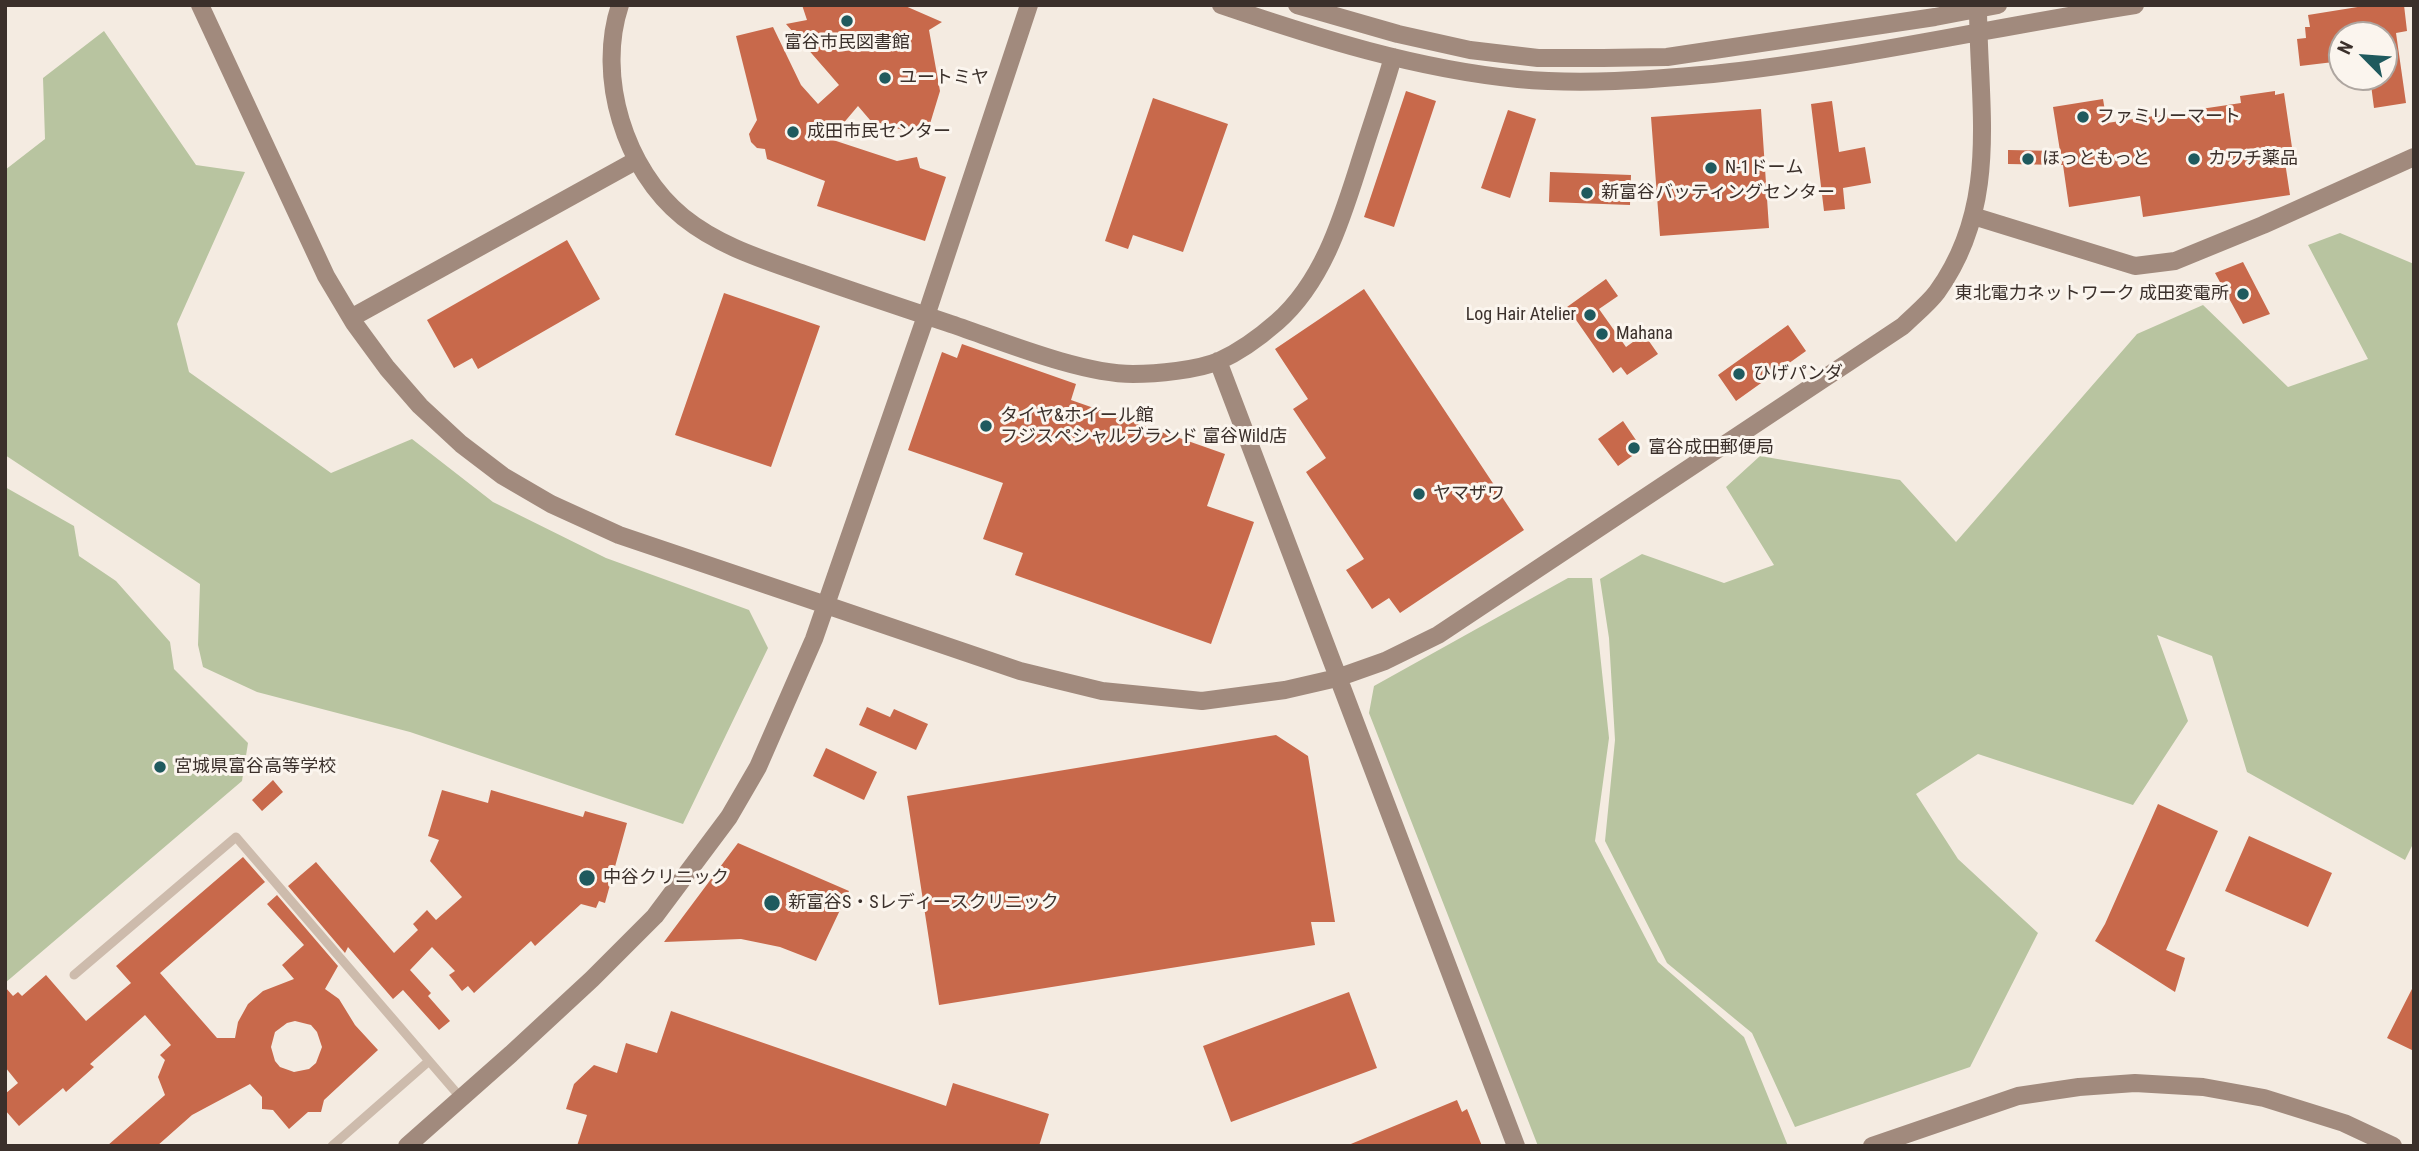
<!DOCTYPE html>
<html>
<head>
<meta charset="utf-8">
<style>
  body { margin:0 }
  #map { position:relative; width:2419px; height:1151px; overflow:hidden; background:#f4ebe1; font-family:"Roboto Condensed",sans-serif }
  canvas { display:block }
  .frame { position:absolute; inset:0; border:7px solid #3b302b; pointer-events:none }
  .north { position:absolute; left:2328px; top:21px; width:70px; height:70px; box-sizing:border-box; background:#fbf5ee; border:2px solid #aea6a0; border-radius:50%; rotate:295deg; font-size:19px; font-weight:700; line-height:28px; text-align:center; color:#3b302b }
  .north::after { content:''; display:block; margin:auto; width:24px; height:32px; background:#1f5a5e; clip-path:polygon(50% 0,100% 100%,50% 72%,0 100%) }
</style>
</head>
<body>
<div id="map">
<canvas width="2419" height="1151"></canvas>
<div class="frame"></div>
<div class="north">N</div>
</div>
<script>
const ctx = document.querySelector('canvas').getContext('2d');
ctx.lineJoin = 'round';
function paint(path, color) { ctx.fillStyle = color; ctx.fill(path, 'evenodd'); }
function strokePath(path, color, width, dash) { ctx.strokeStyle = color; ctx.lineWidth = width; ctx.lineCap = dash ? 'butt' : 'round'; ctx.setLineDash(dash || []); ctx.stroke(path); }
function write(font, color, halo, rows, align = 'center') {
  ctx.font = font + ' "Roboto Condensed","Noto Sans JP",sans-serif'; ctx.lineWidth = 6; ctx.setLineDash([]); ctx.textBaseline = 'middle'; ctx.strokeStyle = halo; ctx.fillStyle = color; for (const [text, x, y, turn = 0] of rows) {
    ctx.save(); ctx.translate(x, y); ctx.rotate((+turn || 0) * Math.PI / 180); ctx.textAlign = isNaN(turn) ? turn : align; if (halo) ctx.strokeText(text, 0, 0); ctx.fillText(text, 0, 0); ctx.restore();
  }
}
const green = new Path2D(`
  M104 31 196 165 245 172 177 324 189 372 331 473 412 439 493 502 606 558 749 610 768 648 683 824 410 732 257 692 203 667 198 645 200 584 5 455V170L45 139 43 78Z
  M2340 233 2414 264V842L2405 860 2247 772 2212 656 2157 635 2188 721 2133 805 1978 754 1916 794 1958 859 2038 933 1970 1067 1795 1127 1752 1033 1667 963 1605 841 1615 740 1609 638 1600 579 1642 554 1724 583 1774 565 1726 487 1760 456 1900 480 1956 542 2137 334 2203 305 2288 387 2368 359 2308 245Z
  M5 487 74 526 79 556 116 581 170 642 174 669 248 743 242 781 5 983Z
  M1568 578H1592L1609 738 1595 841 1658 962 1744 1037 1788 1146H1538L1369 713 1374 686Z`);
const building = new Path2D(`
  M802 5H903L942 22 929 30 940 91 929 127 906 131 870 120 858 106 830 139 897 161 917 157 920 168 946 177 925 241 817 206 825 181 767 159 765 149 757 148 751 142 749 134 757 120 736 36 773 27 801 85 818 104 839 85 786 24 807 20Z
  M2370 5H2404L2407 31 2396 33 2406 103 2374 108 2370 77H2384V35H2342V61L2300 66 2297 39 2306 38 2305 27H2310L2308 15Z
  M1406 91 1436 101 1394 227 1364 217Z
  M2275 91V95L2284 93 2294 161 2285 162 2290 195 2143 217 2140 196 2069 207 2063 165 2008 164V150L2060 151 2053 107 2103 99 2107 123 2241 103 2240 96Z
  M1153 98 1228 124 1183 252 1133 235 1128 249 1105 241Z
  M1832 101 1839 152 1865 147 1871 183 1843 188 1845 209 1824 211 1811 104Z
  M1761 109 1769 228 1660 236 1651 117Z
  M1508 110 1536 119 1510 198 1481 188Z
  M1550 172 1631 175 1630 205 1549 202Z
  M567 240 600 299 478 369 472 358 454 368 427 320Z
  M2243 262 2270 314 2243 324 2215 273Z
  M1606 279 1618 296 1599 309 1626 347 1644 334 1658 354 1627 375 1621 367 1613 373 1567 307Z
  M1364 289 1524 530 1400 613 1389 598 1372 609 1346 570 1364 559 1306 472 1326 458 1293 409 1308 399 1275 349Z
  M724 293 820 326 771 467 675 435Z
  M1788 325 1806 351 1736 401 1718 375Z
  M962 344 1076 384 1071 400 1225 454 1207 506 1254 522 1211 644 1015 575 1023 553 983 539 1003 483 908 450 942 352 957 358Z
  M1623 421 1642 449 1618 466 1598 439Z
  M867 707 890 717 894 709 928 724 916 750 859 725Z
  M1276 735 1308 756 1335 922H1311L1315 945 939 1005 907 796Z
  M826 748 877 772 864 800 813 776Z
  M273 780 283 792 262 811 252 800Z
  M442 790 488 803 491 790 583 817 585 811 627 823 605 903 599 901 596 908 581 904 535 946 531 941 474 993 468 986 462 991 449 975 455 971 432 947 410 970 431 993 428 996 450 1021 439 1030 403 990 393 999 348 947 345 953 288 886 316 862 394 953 418 930 413 924 427 910 436 920 462 897 430 861 439 840 428 836Z
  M2158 804 2218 831 2166 950 2185 958 2175 992 2095 941 2105 924Z
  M2249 836 2332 873 2308 927 2225 891Z
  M738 843 849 891 816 961 780 947 741 939 664 942Z
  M243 857 265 882 160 973 217 1038H235L238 1022 248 1004 263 991 294 979 282 965 304 945 267 904 277 895 338 966 325 989 339 999 355 1025 378 1050 324 1100 321 1112H308L289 1129 273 1110 262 1109V1097L250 1084 192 1115 157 1146H107L165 1095 158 1077 165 1060 160 1055 171 1045 145 1015 90 1064 94 1067 66 1092 63 1088 19 1126 5 1110V1094L18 1083 5 1067V987L13 996 18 992 22 996 46 975 86 1021 131 983 116 966ZM295 1021 311 1025 317 1032 322 1047 316 1063 309 1069 294 1072 280 1067 275 1061 271 1047 275 1032 287 1023Z
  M2414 985V1051L2387 1038Z
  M1349 992 1377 1068 1231 1122 1203 1046Z
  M671 1011 946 1106 953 1083 1049 1114 1039 1146H577L587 1115 566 1109 574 1084 594 1065 617 1073 626 1043 657 1053Z
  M1457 1100 1462 1112 1467 1109 1482 1146H1346Z`);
const lane = new Path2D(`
  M74 975 236 837 461 1098
  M332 1146 429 1061`);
const secondary = new Path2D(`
  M200 5 326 276 354 323 387 368 420 406 461 444 503 476 551 504 619 535 826 605 1020 671 1102 691 1202 701 1285 690 1337 678 1385 661 1438 635 1903 326C1914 315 1928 304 1937 292 2001 203 1978 106 1978 5
  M620 5C596 77 625 170 683 217 719 246 762 259 804 274 852 291 900 307 948 323 999 340 1080 374 1133 374 1156 374 1198 370 1219 361 1239 352 1261 336 1277 322 1326 279 1344 211 1363 152 1373 120 1384 89 1393 57
  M1221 5C1318 38 1416 69 1518 79 1583 85 1647 80 1713 74 1855 59 1994 27 2135 5
  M1297 5 1398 34 1470 50 1538 58H1603L1667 57 1935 17 1998 5
  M1973 216 2135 266 2175 261 2263 225 2414 157
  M351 318 637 160
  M1218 361 1516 1146
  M407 1146 511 1054 592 979 655 916 729 817 758 767 814 639 926 316 1029 5
  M1872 1146 2018 1096 2079 1087 2135 1083 2203 1087 2264 1098 2344 1123 2393 1146`);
const markers = [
  [847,21,7,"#1f5a5e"],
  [885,78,7,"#1f5a5e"],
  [2083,117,7,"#1f5a5e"],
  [793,132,7,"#1f5a5e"],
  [2028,159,7,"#1f5a5e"],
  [2194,159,7,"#1f5a5e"],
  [1711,168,7,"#1f5a5e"],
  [1587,193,7,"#1f5a5e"],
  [2243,294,7,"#1f5a5e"],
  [1590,315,7,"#1f5a5e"],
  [1602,334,7,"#1f5a5e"],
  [1739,374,7,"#1f5a5e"],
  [986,426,7,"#1f5a5e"],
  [1634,448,7,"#1f5a5e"],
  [1419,494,7,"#1f5a5e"],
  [160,767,7,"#1f5a5e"],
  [587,878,9,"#1f5a5e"],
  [772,903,9,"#1f5a5e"]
];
const poiNames = [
  ["富谷市民図書館",847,43,"center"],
  ["ユートミヤ",899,78],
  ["ファミリーマート",2097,117],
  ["成田市民センター",807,132],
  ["ほっともっと",2042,159],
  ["カワチ薬品",2208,159],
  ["N-1ドーム",1725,168],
  ["新富谷バッティングセンター",1601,193],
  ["東北電力ネットワーク 成田変電所",2229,294,"right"],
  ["Log Hair Atelier",1576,315,"right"],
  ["Mahana",1616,334],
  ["ひげパンダ",1753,374],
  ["タイヤ&ホイール館",1000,416],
  ["フジスペシャルブランド 富谷Wild店",1000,437],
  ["富谷成田郵便局",1648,448],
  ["ヤマザワ",1433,494],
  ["宮城県富谷高等学校",174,767],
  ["中谷クリニック",603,878],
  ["新富谷S・Sレディースクリニック",788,903]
];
paint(green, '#b8c4a0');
paint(building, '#c8694b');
strokePath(lane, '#cdbbac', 9);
strokePath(secondary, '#a18a7d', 18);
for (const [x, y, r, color] of markers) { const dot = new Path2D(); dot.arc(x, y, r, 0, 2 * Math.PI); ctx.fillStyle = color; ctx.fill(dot); strokePath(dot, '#fbf5ee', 2.5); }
write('18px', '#3b302b', '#fbf5ee', poiNames, 'left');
</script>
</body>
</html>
